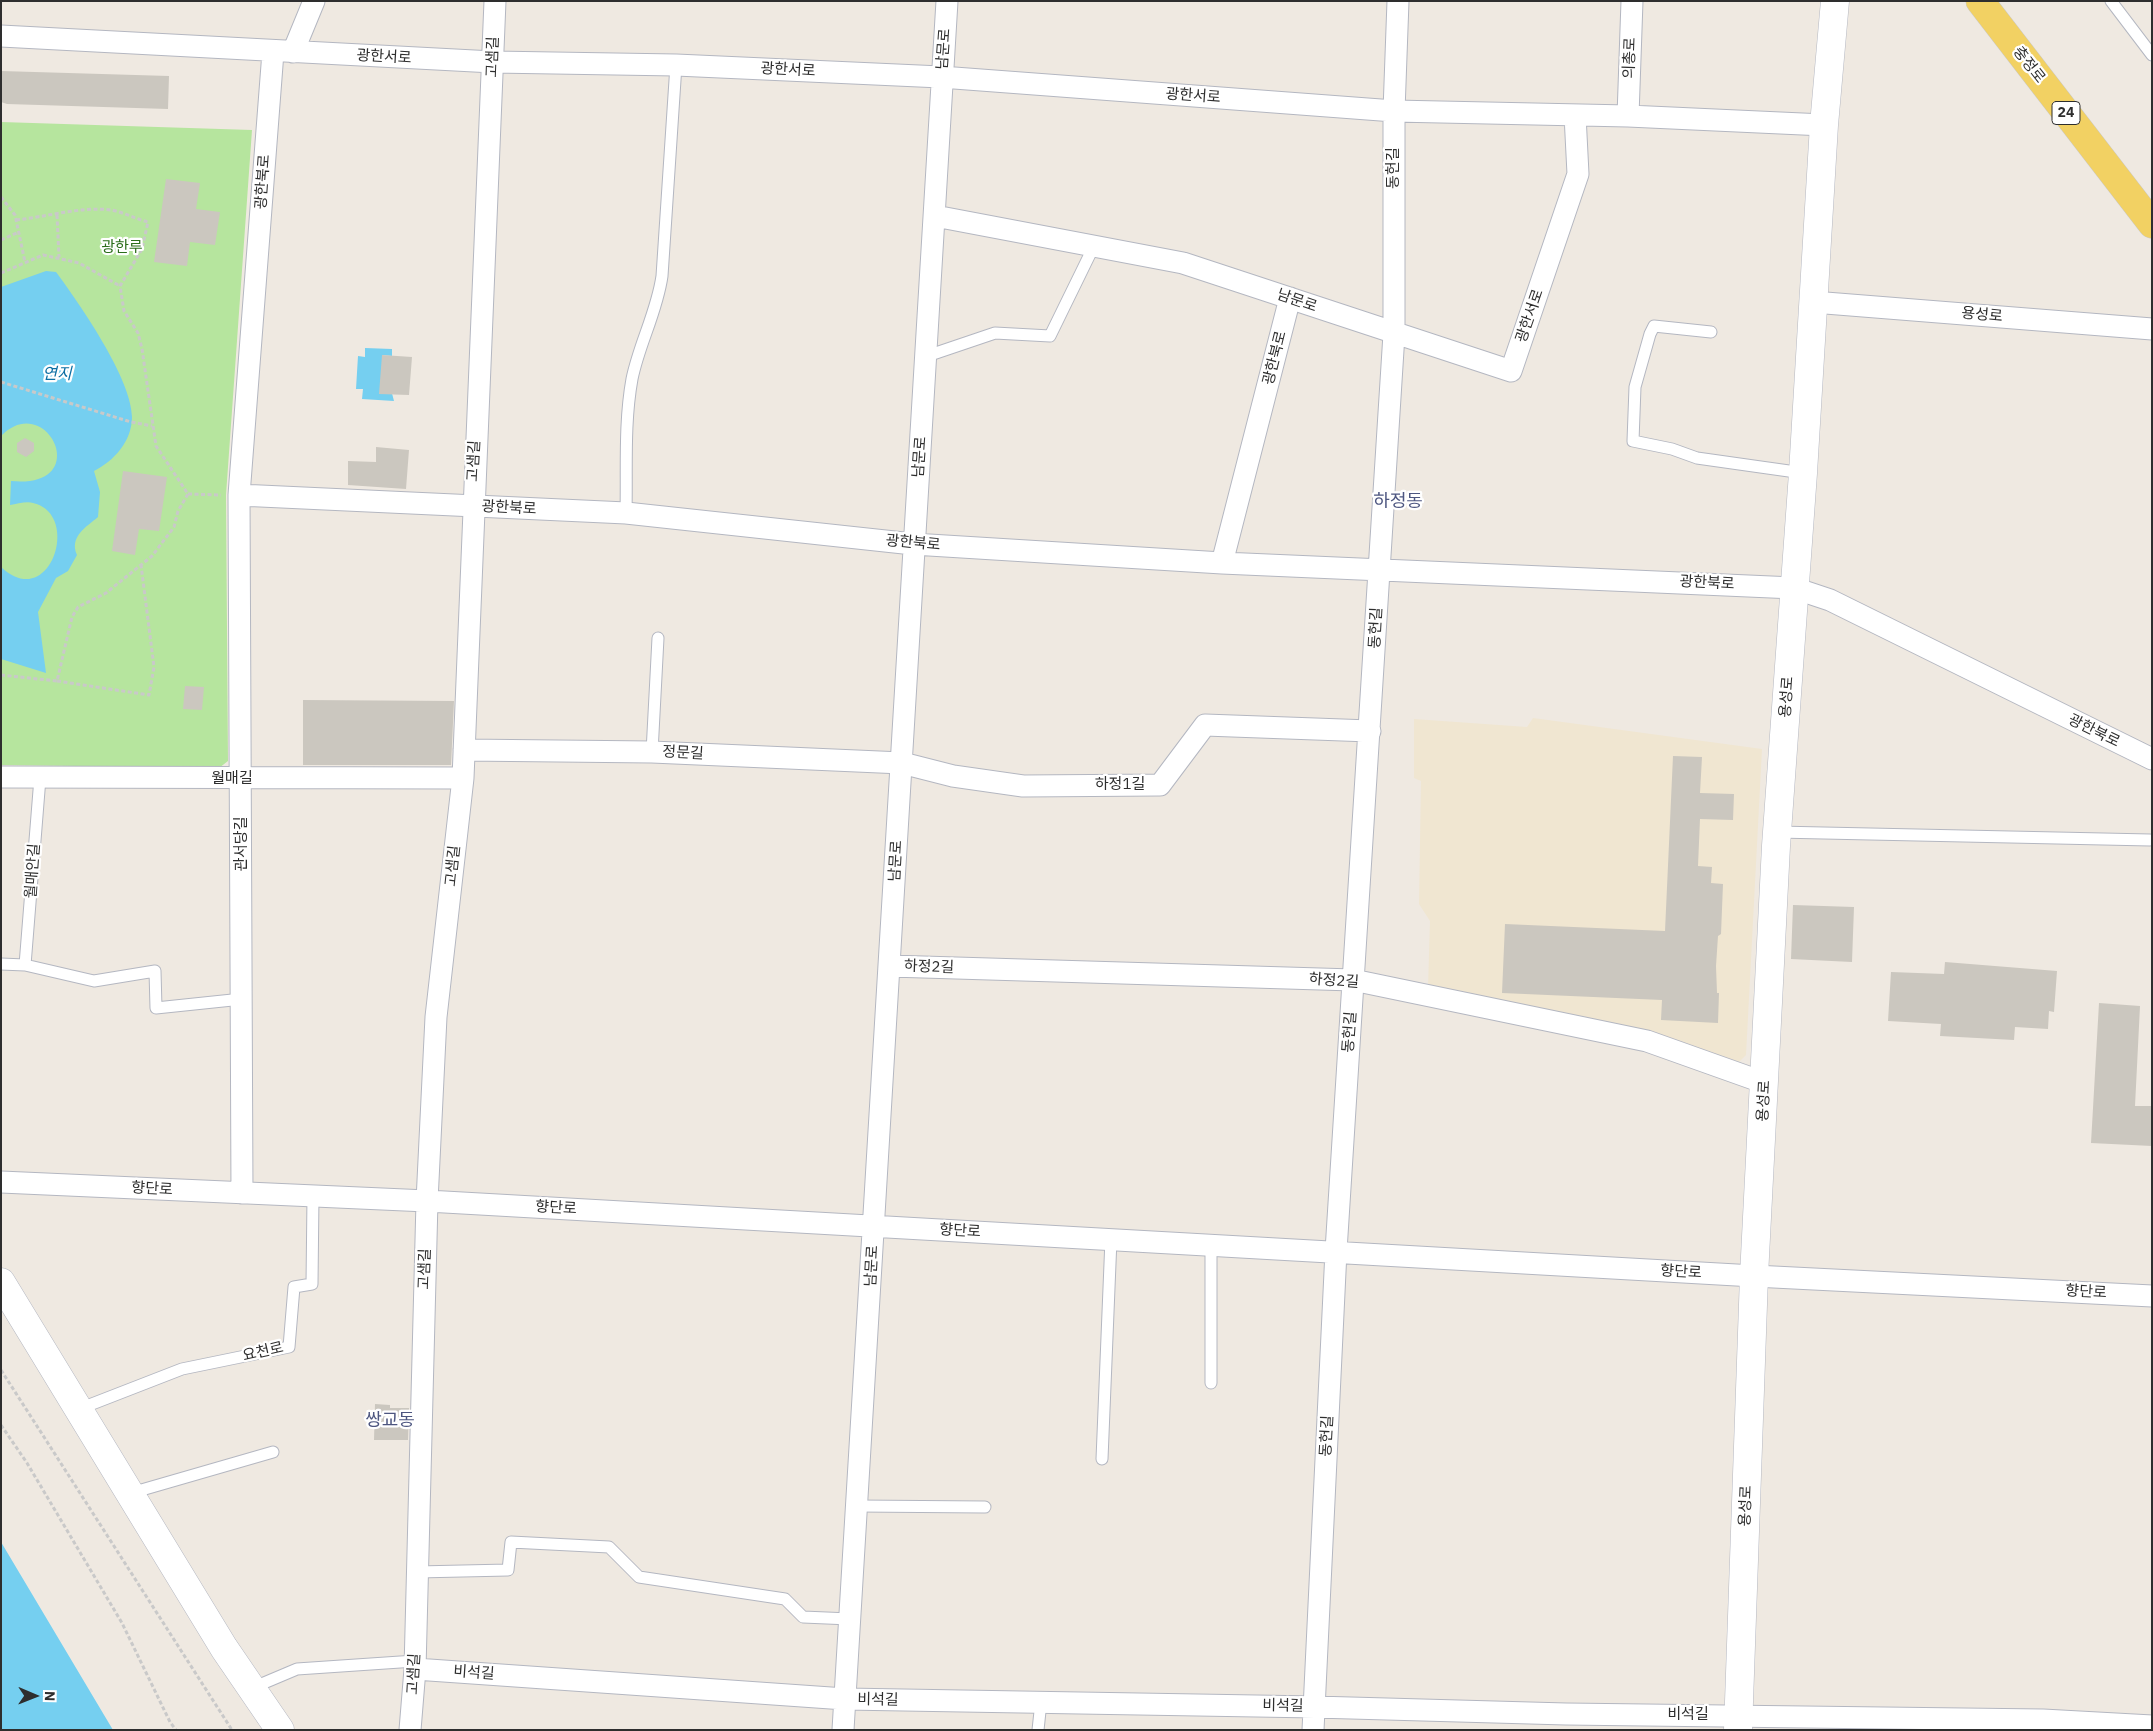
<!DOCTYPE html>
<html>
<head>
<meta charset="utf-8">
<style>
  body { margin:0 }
  #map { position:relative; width:2153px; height:1731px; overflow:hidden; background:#efe9e1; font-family:"IBM Plex Sans",sans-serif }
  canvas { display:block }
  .frame { position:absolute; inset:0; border:2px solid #2e2e2e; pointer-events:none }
  .north { position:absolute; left:10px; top:1671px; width:50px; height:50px; -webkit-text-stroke:4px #fff; paint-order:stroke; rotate:91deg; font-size:14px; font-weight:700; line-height:20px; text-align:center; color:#2e2e2e }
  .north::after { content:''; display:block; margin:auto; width:18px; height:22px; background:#2e2e2e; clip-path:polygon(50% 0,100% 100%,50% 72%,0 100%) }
</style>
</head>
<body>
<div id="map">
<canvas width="2153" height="1731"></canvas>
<div class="frame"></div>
<div class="north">N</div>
</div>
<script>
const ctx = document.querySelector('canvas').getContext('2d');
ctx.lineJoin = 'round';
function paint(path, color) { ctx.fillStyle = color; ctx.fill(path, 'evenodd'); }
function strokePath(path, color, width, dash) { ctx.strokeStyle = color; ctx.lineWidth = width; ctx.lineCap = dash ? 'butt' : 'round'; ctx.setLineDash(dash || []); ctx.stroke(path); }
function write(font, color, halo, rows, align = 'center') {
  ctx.font = font + ' "IBM Plex Sans","Noto Sans KR",sans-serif'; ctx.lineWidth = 4.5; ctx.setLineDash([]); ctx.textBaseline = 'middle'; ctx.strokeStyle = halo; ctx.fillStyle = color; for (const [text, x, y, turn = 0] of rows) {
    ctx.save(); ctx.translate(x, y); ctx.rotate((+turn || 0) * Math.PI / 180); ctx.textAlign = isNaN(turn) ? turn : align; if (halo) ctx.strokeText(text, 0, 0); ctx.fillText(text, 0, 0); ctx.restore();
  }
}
const education = new Path2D(`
  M1533 718 1762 749 1746 1055 1739 1062 1428 988 1430 921 1419 904 1421 781 1414 778V719L1527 727Z`);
const green = new Path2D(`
  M1 122 252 130 226 495 228 761 219 768 1 765Z`);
const water = new Path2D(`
  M46 271 56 272C79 303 132 379 132 417 132 441 114 461 94 471L100 492 98 517C86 527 69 537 77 555L68 571 56 578 38 612 46 673 1 659V567C50 613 82 514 33 503 27 501 17 504 10 505L11 481C96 489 46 389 1 436V287Z
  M365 348 392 349V356L382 355 394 401 362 399 363 389H356L358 356 365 357Z
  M1 1542 113 1730H1Z`);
const building = new Path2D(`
  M1 71 169 76 168 109 7 104 1 102Z
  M166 179 200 183 196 209 220 212 215 245 190 242 187 266 154 262Z
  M382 355 412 357 409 395 379 394Z
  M25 438 34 443V451L26 457 17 452V443Z
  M376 447 409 450 406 489 348 485V461L376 462Z
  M123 471 167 477 159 531 139 529 135 555 112 551Z
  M185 686 204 687 202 710 183 709Z
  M303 700 454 701 451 765H303Z
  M1673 756 1702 757 1700 793 1734 794 1733 820 1700 819 1698 866 1712 867 1711 883 1723 884 1721 934 1718 936 1716 966 1717 993H1719L1718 1023 1661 1020 1662 1000 1502 993 1505 924 1665 931Z
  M1793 905 1854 907 1852 962 1791 959Z
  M1945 962 2057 971 2054 1012 2049 1011 2048 1029 2015 1027 2014 1040 1940 1036 1941 1024 1888 1021 1891 972 1944 974Z
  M2099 1003 2140 1006 2135 1106H2152V1146L2091 1143Z
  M375 1404 390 1405V1408H409L408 1440H374Z`);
const path = new Path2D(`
  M1 197 15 215 25 262
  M57 215 59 257
  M1 240 19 232
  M1 273 43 255 79 263 120 286
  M1 382 131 422 152 426
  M188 494 221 495
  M1 675 57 681 72 617 78 607 106 593 152 556 174 527 178 511 188 494 156 446 142 349 138 333 124 311 120 286 142 249 148 222C136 219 123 212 111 210 82 206 46 217 16 220
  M57 681 149 695 154 667 141 565
  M1 1370 232 1730
  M1 1425 27 1463 122 1623 170 1722 176 1730`);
const lane = new Path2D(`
  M2111 1 2152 55
  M1711 332 1654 326 1650 334 1635 387 1633 441 1672 449 1697 458 1803 473
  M927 356 995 333 1050 336 1094 246
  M626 513C627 469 624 423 632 379 639 344 657 312 662 276L676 65
  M652 752 658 638
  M1777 832 2150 840
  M1 964 25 965 94 981 155 971 156 1008 242 999
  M25 965 40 778
  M1211 1245V1383
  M79 1409 182 1369 289 1347 294 1287 312 1284 313 1196
  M1102 1459 1111 1239
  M131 1493 273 1452
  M857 1506 985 1507
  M417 1572 508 1570 511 1542 609 1547 639 1577 785 1599 803 1617 850 1619
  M252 1688 297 1669 415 1661
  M1038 1730 1041 1702`);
const street = new Path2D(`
  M1 36 493 62 676 65 941 77 1394 111 1628 116 1824 125
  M273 52 239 495 626 513 913 544 1222 563 1794 588 1830 600 2152 759
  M293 52 314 1
  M1628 116 1632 1
  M935 216 1183 263 1511 371 1578 174 1575 115
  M1813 302 2152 329
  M239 495 242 1193
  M1222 563 1290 298
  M464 750 652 752 902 763 953 776 1023 786 1160 785 1205 725 1370 731
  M1 777 463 778
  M890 966 1353 980 1647 1041 1765 1083
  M1 1182 427 1201 1754 1276 2152 1296
  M415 1669 845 1699 1315 1707 1566 1714 2043 1720 2152 1726
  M410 1730 415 1669 427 1201 436 1017 463 778 495 1
  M843 1730 947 1
  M1313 1730 1336 1251 1394 334V111L1398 1`);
const secondary = new Path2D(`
  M1 1282 224 1648 280 1730
  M1738 1730 1754 1276 1776 846 1803 473 1824 125 1835 1`);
const primary = new Path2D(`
  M1980 1 2152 224`);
const shields = [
  [2066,113,28]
];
const shieldNames = [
  ["24",2066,113]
];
const streetNames = [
  ["남문로",944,49,-86],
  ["광한서로",384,57,3],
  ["고샘길",493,57,-88],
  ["의총로",1630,58,-88],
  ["충정로",2029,65,52],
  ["광한서로",788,70,3],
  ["광한서로",1193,96,4],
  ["동헌길",1394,168,-90],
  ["광한북로",263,182,-86],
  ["남문로",1297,301,19],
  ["용성로",1982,315,5],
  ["광한서로",1530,316,-71],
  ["광한북로",1275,358,-76],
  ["남문로",920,457,-86],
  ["고샘길",474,461,-87],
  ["광한북로",509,508,3],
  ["광한북로",913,543,5],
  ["광한북로",1707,583,3],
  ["동헌길",1376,628,-87],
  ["용성로",1787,697,-86],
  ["광한북로",2094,731,26],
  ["정문길",683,753,3],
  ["월매길",232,779],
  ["하정1길",1120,785],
  ["관서당길",242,844,-90],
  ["남문로",896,861,-87],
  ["고샘길",453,866,-84],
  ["월매안길",33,871,-86],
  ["하정2길",929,967,2],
  ["하정2길",1334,981,4],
  ["동헌길",1350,1032,-86],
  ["용성로",1764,1101,-87],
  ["향단로",152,1189,3],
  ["향단로",556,1208,3],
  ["향단로",960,1231,3],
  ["남문로",872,1266,-87],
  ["고샘길",425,1269,-88],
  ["향단로",1681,1272,3],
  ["향단로",2086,1292,3],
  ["요천로",263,1352,-13],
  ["동헌길",1327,1436,-87],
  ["용성로",1746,1506,-88],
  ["비석길",474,1673,4],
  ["고샘길",414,1674,-87],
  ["비석길",878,1700,1],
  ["비석길",1283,1706,1],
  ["비석길",1688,1715]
];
const parkNames = [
  ["광한루",122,248]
];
const waterNames = [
  ["연지",57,374]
];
const quarterNames = [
  ["하정동",1398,502],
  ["쌍교동",390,1421]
];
paint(education, '#f0e6d1');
paint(green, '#b6e59e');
paint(water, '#75cff0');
paint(building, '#cbc7bf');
strokePath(lane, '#b4b7c1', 13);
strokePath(street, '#b4b7c1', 23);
strokePath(secondary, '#b4b7c1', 29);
strokePath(primary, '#c9c9c9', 29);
strokePath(path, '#c9c9c9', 3, [4, 2.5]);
strokePath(lane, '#fff', 11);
strokePath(street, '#fff', 21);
strokePath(secondary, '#fff', 28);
strokePath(primary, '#f2d163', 28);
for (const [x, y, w] of shields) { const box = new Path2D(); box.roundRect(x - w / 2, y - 11.5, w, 23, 4); ctx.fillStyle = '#fff'; ctx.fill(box); strokePath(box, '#2e2e2e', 1); }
write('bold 14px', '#2e2e2e', null, shieldNames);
write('15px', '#2e2e2e', '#fff', streetNames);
write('15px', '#2c6e1b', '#fff', parkNames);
write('italic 16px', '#0d6fa3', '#fff', waterNames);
write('18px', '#4d5680', '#fff', quarterNames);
</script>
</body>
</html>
